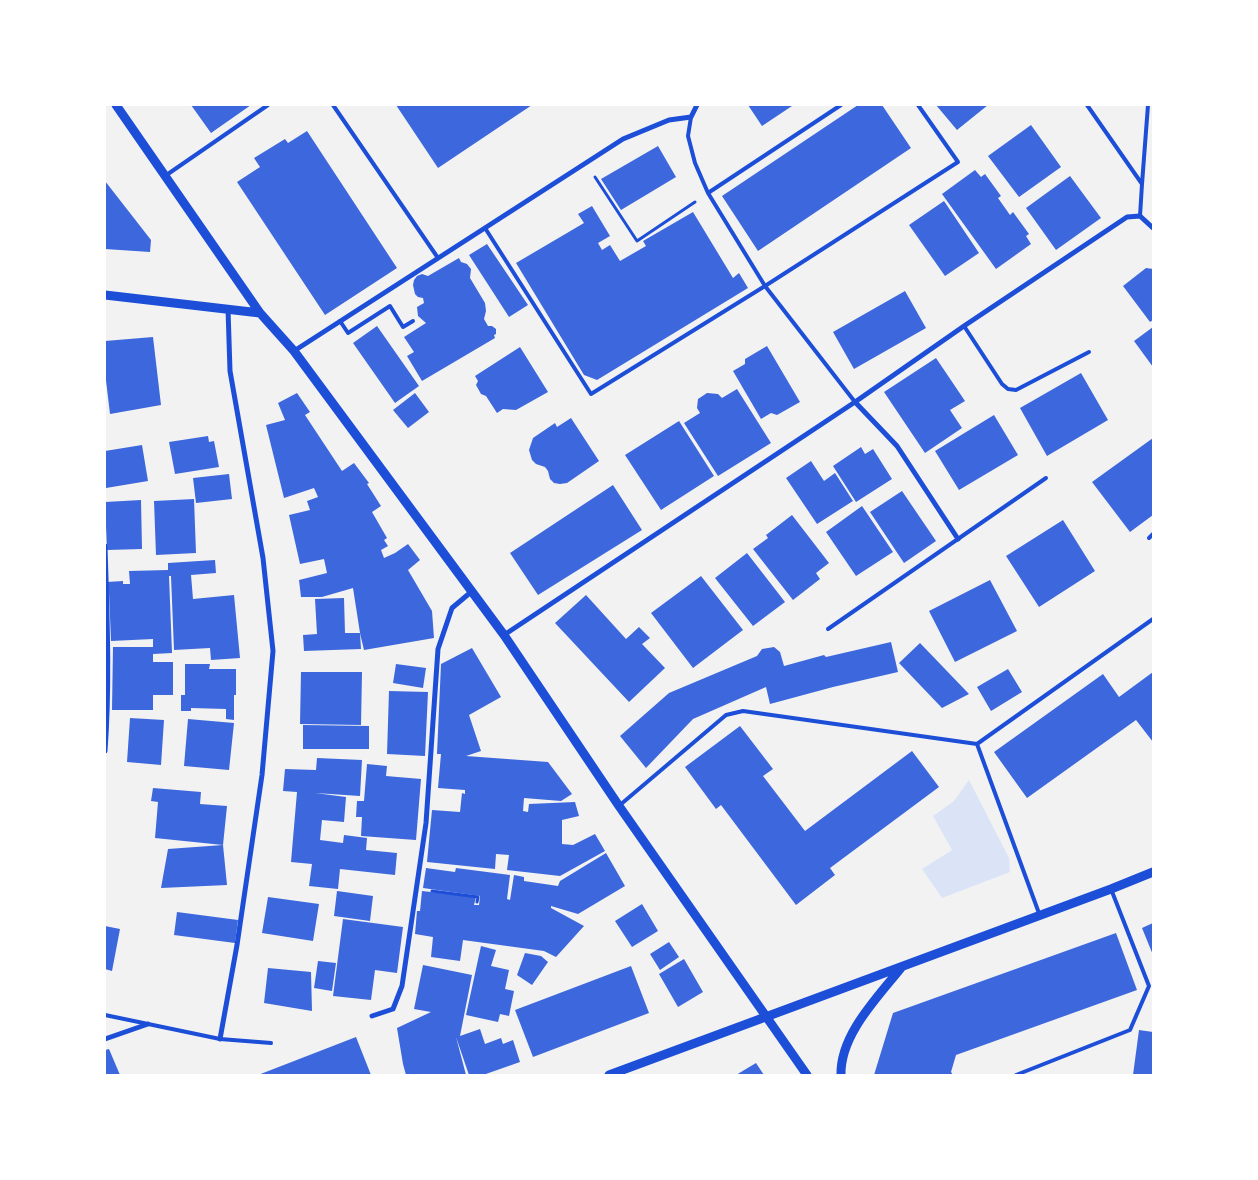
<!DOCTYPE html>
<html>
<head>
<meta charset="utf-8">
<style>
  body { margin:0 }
  #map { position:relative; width:1258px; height:1180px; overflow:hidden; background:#f2f2f2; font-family:Lato,sans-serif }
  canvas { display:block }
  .frame { position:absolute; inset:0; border:106px solid #fff; pointer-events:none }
</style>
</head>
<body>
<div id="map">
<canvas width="1258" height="1180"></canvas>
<div class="frame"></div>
</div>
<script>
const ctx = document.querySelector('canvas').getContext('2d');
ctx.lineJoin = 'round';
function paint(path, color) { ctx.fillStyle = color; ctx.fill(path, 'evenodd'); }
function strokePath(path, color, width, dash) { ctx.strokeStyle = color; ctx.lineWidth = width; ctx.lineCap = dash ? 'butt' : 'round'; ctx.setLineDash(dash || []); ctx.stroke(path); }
const green = new Path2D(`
  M969 780 1009 858 1010 872 942 898 922 869 952 850 933 816 954 801Z`);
const building = new Path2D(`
  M191 105H251L211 133Z
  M396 105H532L438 168Z
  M748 105H791L792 106 762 126Z
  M858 105H882L911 148 758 251 722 196Z
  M936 105H988L957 130Z
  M1031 125 1061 167 1019 197 988 156Z
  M307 131 397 268 325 315 237 182 260 167 254 158 285 139 288 143Z
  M658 146 676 177 621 210 601 179Z
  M975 170 981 177 985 174 1001 196 998 198 1010 215 1013 212 1029 234 1026 236 1031 244 996 269 942 194Z
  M1070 176 1101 218 1056 250 1026 208Z
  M105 181 151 240 150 252 105 249Z
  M944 201 979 253 945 276 909 225Z
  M592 206 610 236 598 243 602 250 610 245 620 261 646 246 643 241 693 212 733 278 739 273 748 288 597 380 584 375 516 263 584 223 578 214Z
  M487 244 528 305 509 317 469 255Z
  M459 258 461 262 467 264 471 269 470 278 485 303 486 311 484 319 488 326H492L496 329V334L494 335 495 338 422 381 407 356 414 352 404 337 426 323 418 316 417 307 424 303 423 298 418 297 415 294 413 285 414 280 417 276 422 274 428 276Z
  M1146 268 1153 269V320L1150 322 1123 286Z
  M905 291 926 328 854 369 833 332Z
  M377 326 419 386 395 403 353 343Z
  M1153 327V367L1134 341Z
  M153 337 161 405 110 414 105 372V341Z
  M767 346 800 402 777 415 771 413 761 419 733 371 745 364V359Z
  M520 347 548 392 516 410 503 409 497 413 486 396 481 394 476 385 478 381 475 376Z
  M936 358 965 401 950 410 962 428 925 453 884 392Z
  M1081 373 1108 420 1047 456 1020 408Z
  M737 389 771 443 718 476 684 423 700 413 697 408 698 399 707 393 718 394 722 398Z
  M297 393 310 412 305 415 342 471 354 463 369 483 367 484 381 506 372 512 387 538 384 540 388 546 381 550 384 558 395 553 408 544 420 560 408 570 432 611 434 638 364 650 360 633 361 649 304 651 303 635 317 634 315 599 344 598 345 633H360L353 588 322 597H301L299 580 327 573 324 559 300 564 289 515 310 510 307 501 318 497 314 488 284 498 266 425 285 420 278 403Z
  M415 393 429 412 408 428 393 410Z
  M994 415 1018 455 959 490 935 451Z
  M571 418 599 461 567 483 560 484 554 483 550 479 548 471 545 467 536 464 532 460 529 450 533 438 555 423 557 427Z
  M679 421 714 476 661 510 625 455Z
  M208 436 209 442 214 441 219 467 175 474 169 442Z
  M1153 438V515L1130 532 1092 482Z
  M142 445 148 481 106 488 105 451Z
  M861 447 865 454 873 449 892 479 856 502 833 466Z
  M811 461 824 481 835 473 853 501 817 524 786 478Z
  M229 474 232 499 196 503 193 478Z
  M613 485 642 530 538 595 510 553Z
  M902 491 936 541 904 563 870 512Z
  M194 499 196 553 156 555 154 501Z
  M141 500 142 549 107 550 105 502Z
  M862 506 893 552 856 576 826 532Z
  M792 515 829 563 816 573 820 579 793 600 753 549 768 538 766 535Z
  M1063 520 1095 571 1039 607 1006 556Z
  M747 553 785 602 753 626 715 578Z
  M215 560 216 573 191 575 193 599 234 595 240 658 211 660 210 648 174 650 171 576H169L172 653 153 654V662H173V695H153V710H112L113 647H153V639L111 641 109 593H108L107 582 123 581V584H130L129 571 168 570V563Z
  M701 576 743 630 693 668 651 613Z
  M990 580 1017 631 955 662 929 611Z
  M586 595 626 639 639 627 650 638 642 644 665 668 629 702 555 623Z
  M891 642 898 672 833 687 770 704 766 687 693 719 646 768 620 736 669 693 757 656 762 649 774 647 780 652 784 666 824 655 826 657Z
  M920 643 969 694 942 708 899 663Z
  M472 648 501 697 469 715 481 751 466 756 548 762 572 794 561 801 524 798 523 811 528 812 529 804 575 802 579 816 562 820V844L573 845 595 834 605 851 560 876 507 870 509 855 496 854 495 869 427 862 432 810 460 812 462 793 465 794V790L438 788 441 754H437L441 664Z
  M185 664H210L209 669H236V695H234V720L226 719V709L191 708V711H181V695H185Z
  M396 664 426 668 423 688 393 683Z
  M1008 669 1022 692 991 711 977 687Z
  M301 672H362L361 725 300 724Z
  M1153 672V742L1136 720 1027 798 994 752 1103 674 1119 697Z
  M389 691 428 692 425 756 387 754Z
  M130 718 164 720 161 765 127 762Z
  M188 719 234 723 229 770 184 766Z
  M303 725 369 726V749H303Z
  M740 726 773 769 763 776 805 831 912 751 939 787 830 868 835 875 796 905 721 805 716 809 685 767Z
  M317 758 362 760 360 796 315 793 346 797 344 822 322 820 320 840 343 843 344 835 367 838 366 850 397 853 395 875 340 869 338 889 309 886 312 864 291 862 297 792 283 791 285 769 316 770Z
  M367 764 387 766 386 776 421 779 416 840 361 836 362 817H356L357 801H364Z
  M153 788 201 792 200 804 227 806 223 845 227 885 161 888 168 849 223 845 155 838 158 802 151 801Z
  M606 853 625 886 578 914 551 906V908L584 926 556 957 544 951 463 940 460 961 431 957 433 937 415 934 417 911H420L422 891 476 897 474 905H479L480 896 423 888 426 868 455 872 456 868 510 875 507 899 510 900 514 875 524 877V881L558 886 560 881Z
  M337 891 373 896 370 921 334 916Z
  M268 897 319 904 313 941 262 933Z
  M642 904 658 931 632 947 615 921Z
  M177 912 238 920 235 943 174 935Z
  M343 919 403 927 397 973 375 970 371 1000 333 996Z
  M1153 923V955L1142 928Z
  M105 926 120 929 112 971 105 969Z
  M1116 933 1137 990 956 1055 951 1072 953 1075H874L893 1013Z
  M669 942 679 957 660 970 650 954Z
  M481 946 496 950 491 966 509 970 505 989 514 991 509 1016 500 1014 498 1022 466 1015Z
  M525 953 541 956 548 962 532 985 517 975Z
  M684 959 703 992 678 1007 659 974Z
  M318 961 336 963 332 991 314 988Z
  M423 965 472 975 460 1036 480 1029 485 1044 501 1038 503 1044 513 1040 520 1062 483 1075H469L456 1037 466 1075H406L403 1064 397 1028 431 1012 414 1009Z
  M631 966 649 1013 533 1057 515 1010Z
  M268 968 311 972 312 1011 264 1003Z
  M1139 1030 1153 1032V1075H1133Z
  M356 1037 371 1075H258Z
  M109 1049 120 1075H105V1050Z
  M756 1063 764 1075H736Z`);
const path = new Path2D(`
  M595 177 637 241 695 202
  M432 891 478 897 477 902`);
const service = new Path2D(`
  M333 105 438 258
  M1087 105 1142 184 1140 216
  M691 117 688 136 695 163 708 193 765 286 855 402
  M165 176 268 105
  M1142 184 1148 105
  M708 193 841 105
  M485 228 591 394 765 286 958 162 918 105
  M340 321 348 333 390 306 403 327 413 321
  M964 326 1002 384 1008 389 1016 390 1089 352
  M1149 538 1153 534
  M828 629 1046 478
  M620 805 726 715 743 711 977 744
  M1040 916 977 744 1153 619
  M105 1015 220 1039 271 1043
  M1016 1075 1130 1030 1149 986 1111 889`);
const minor = new Path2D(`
  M294 351 623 139 669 120 691 117 697 105
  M855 402 897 446 958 539
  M105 546C107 614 110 683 105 751
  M504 635 855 402 964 326 1127 217 1140 216 1153 228
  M372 1016 393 1009 402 986 426 823 438 649 452 608 471 592
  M105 1039 148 1024
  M220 1039 237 945 262 775 273 651 263 558 230 371 228 309`);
const tertiary = new Path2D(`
  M116 105 260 313 294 351 504 635 619 806 807 1075
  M105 295 260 313
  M609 1075 1111 889 1153 872
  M841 1075C840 1035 877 998 901 968`);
paint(green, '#dbe4f7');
paint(building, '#3d67dc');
strokePath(path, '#1d4ed8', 3);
strokePath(service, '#1d4ed8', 4);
strokePath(minor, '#1d4ed8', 5);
strokePath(tertiary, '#1d4ed8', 9);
</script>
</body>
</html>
